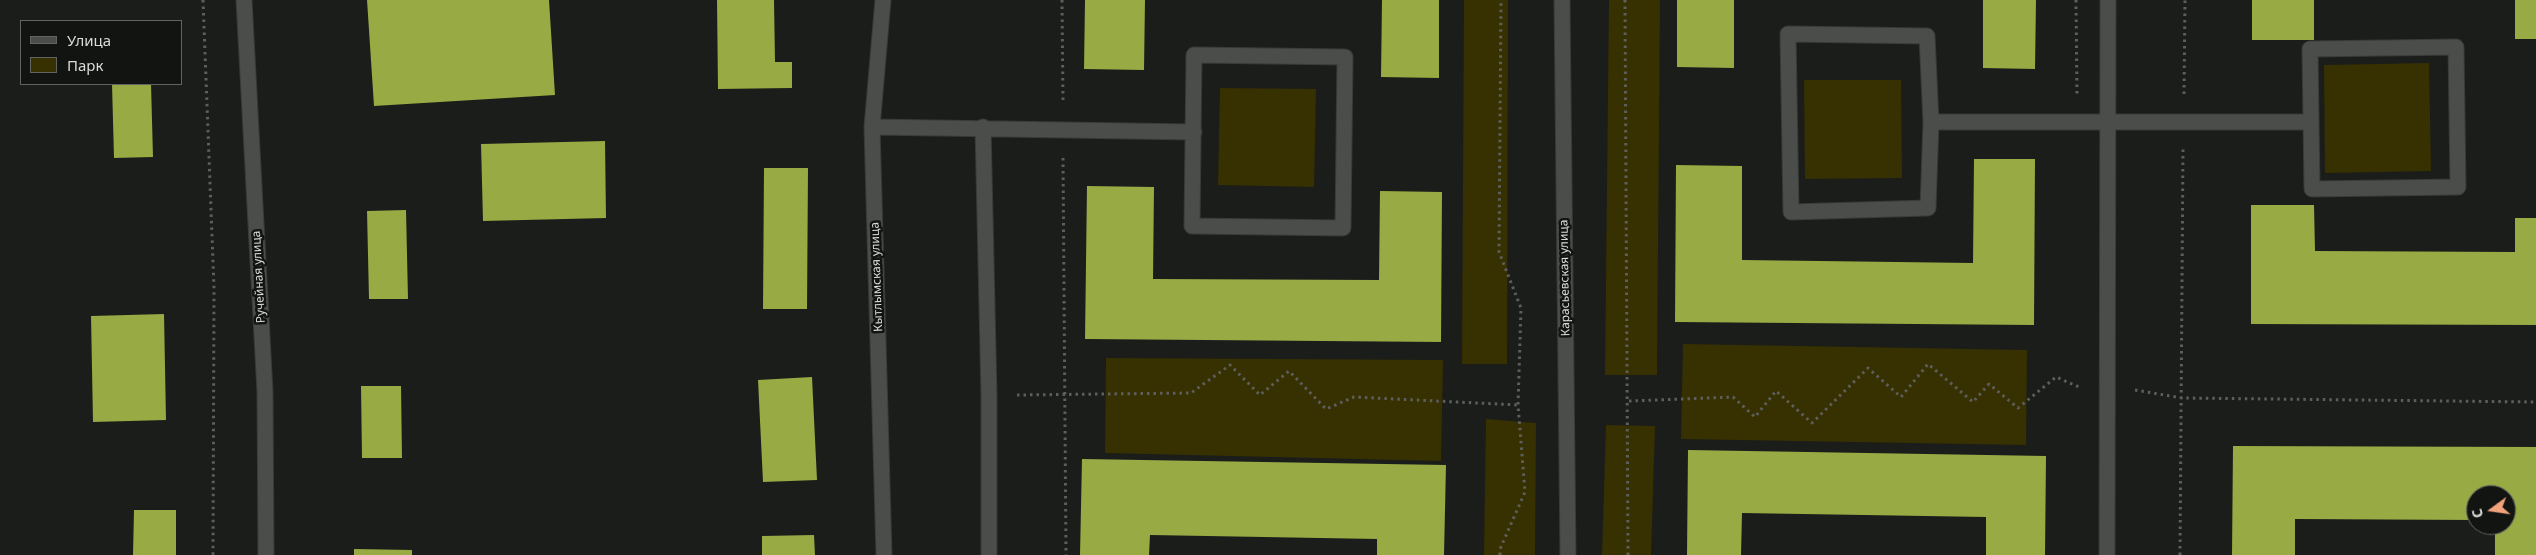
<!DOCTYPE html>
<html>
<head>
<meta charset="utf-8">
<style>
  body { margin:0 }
  #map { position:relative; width:2536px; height:555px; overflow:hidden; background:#1b1d1a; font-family:"Noto Sans",sans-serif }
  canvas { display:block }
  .legend { position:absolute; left:20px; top:20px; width:162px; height:65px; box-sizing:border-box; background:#121411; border:1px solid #626461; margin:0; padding:6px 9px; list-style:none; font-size:15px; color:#d9dbd8 }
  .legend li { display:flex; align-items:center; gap:10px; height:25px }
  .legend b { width:25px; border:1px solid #626461 }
  .north { position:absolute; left:2466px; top:485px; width:50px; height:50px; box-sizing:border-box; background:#121411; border:1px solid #626461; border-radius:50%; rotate:256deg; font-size:14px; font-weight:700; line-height:20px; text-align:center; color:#d9dbd8 }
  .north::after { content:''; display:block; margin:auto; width:18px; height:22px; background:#f1a27b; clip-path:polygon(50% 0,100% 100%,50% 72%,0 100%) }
</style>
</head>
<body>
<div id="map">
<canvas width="2536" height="555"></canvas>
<ul class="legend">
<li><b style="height:6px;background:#4a4d49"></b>Улица</li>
<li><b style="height:14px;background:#373001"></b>Парк</li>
</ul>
<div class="north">С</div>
</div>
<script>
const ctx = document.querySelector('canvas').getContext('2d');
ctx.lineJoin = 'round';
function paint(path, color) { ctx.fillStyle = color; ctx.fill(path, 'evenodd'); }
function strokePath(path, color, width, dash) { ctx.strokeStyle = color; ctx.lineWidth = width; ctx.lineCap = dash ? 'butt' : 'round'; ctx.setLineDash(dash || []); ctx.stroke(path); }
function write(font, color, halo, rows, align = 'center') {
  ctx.font = font + ' "Noto Sans",sans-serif'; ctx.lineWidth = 5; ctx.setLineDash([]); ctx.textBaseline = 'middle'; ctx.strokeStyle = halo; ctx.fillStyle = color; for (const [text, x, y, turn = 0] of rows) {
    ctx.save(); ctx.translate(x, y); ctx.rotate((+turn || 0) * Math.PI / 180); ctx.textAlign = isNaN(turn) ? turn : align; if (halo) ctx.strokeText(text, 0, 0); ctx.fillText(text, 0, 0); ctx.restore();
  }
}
const green = new Path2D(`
  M1464 0H1508L1507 364H1462Z
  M1609 0H1660L1657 375H1605Z
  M2429 63 2431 171 2325 173 2324 65Z
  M1804 80H1901L1902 178 1805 179Z
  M1220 88 1316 89 1314 187 1218 185Z
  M1683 344 2027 350 2026 445 1681 439Z
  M1106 358 1443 360 1441 461 1105 453Z
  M1486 419 1536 423 1535 555H1484Z
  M1606 425 1655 426 1651 555H1602Z`);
const building = new Path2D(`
  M367 0H549L555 95 374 106Z
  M717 0H774L775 62H792V88L718 89Z
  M1085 0H1145L1144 70 1084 69Z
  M1382 0H1439V78L1381 77Z
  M1677 0H1734V68L1677 67Z
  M1983 0H2036L2035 69 1983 68Z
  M2252 0H2314V40H2252Z
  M2515 0H2536V39H2515Z
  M112 84H151L153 157 114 158Z
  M605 141 606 218 483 221 481 144Z
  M1974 159H2035L2034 325 1675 322 1676 165 1742 166V260L1973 263Z
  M764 168H808L807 309H763Z
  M1087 186 1154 187 1153 279 1379 280 1380 191 1442 192 1441 342 1085 339Z
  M2251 205H2314L2315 251 2515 252V218H2536V325L2251 324Z
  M406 210 408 299H369L367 211Z
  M164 314 166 420 93 422 91 316Z
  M812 377 817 480 763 482 758 380Z
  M361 386H401L402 458H362Z
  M2233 446 2536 447V555H2495V525H2506V495H2476V520L2295 519V555H2232Z
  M1688 450 2046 456 2045 555H1986V517L1742 513 1741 555H1687Z
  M1082 459 1446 465 1444 555H1377V539L1150 535 1149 555H1080Z
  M134 510H176V555H133Z
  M814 535 815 555H762V536Z
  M354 549 412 550V555H354Z`);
const path = new Path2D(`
  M203 0 214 288 213 555
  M1062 0 1063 102
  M1625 0 1628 555
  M2076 0 2077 94
  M2184 94 2185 0
  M1063 158 1066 555
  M2135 390 2182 398 2536 402
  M1017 395 1191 393 1230 365 1260 395 1289 371 1326 409 1354 397 1518 405
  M1629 401 1733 397 1755 417 1776 391 1812 423 1868 368 1901 397 1928 364 1973 402 1989 384 2018 408 2056 377 2079 387
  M1500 555V549L1525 492 1518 405 1521 308 1499 252 1501 0
  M2180 555 2183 148`);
const minor = new Path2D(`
  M244 0 265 392 266 555
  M883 0 872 127 884 555
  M1562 0 1568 555
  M1788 34 1927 36 1931 122 1928 208 1791 212Z
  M2456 47 2458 187 2312 189 2310 49Z
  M1194 55 1345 57 1343 228 1192 226Z
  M1931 122H2311
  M872 127 1194 132
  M983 127 989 396V555
  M2107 555 2108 0`);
const streetNames = [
  ["Ручейная улица",259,277,-93],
  ["Кытлымская улица",877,277,-92],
  ["Карасьевская улица",1565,278,-91]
];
paint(green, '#373001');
paint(building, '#97aa44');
strokePath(minor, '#393a38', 17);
strokePath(path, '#5d5f5c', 3, [2.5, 4]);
strokePath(minor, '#4a4d49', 15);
write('12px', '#d9dbd8', '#121411', streetNames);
</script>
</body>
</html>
